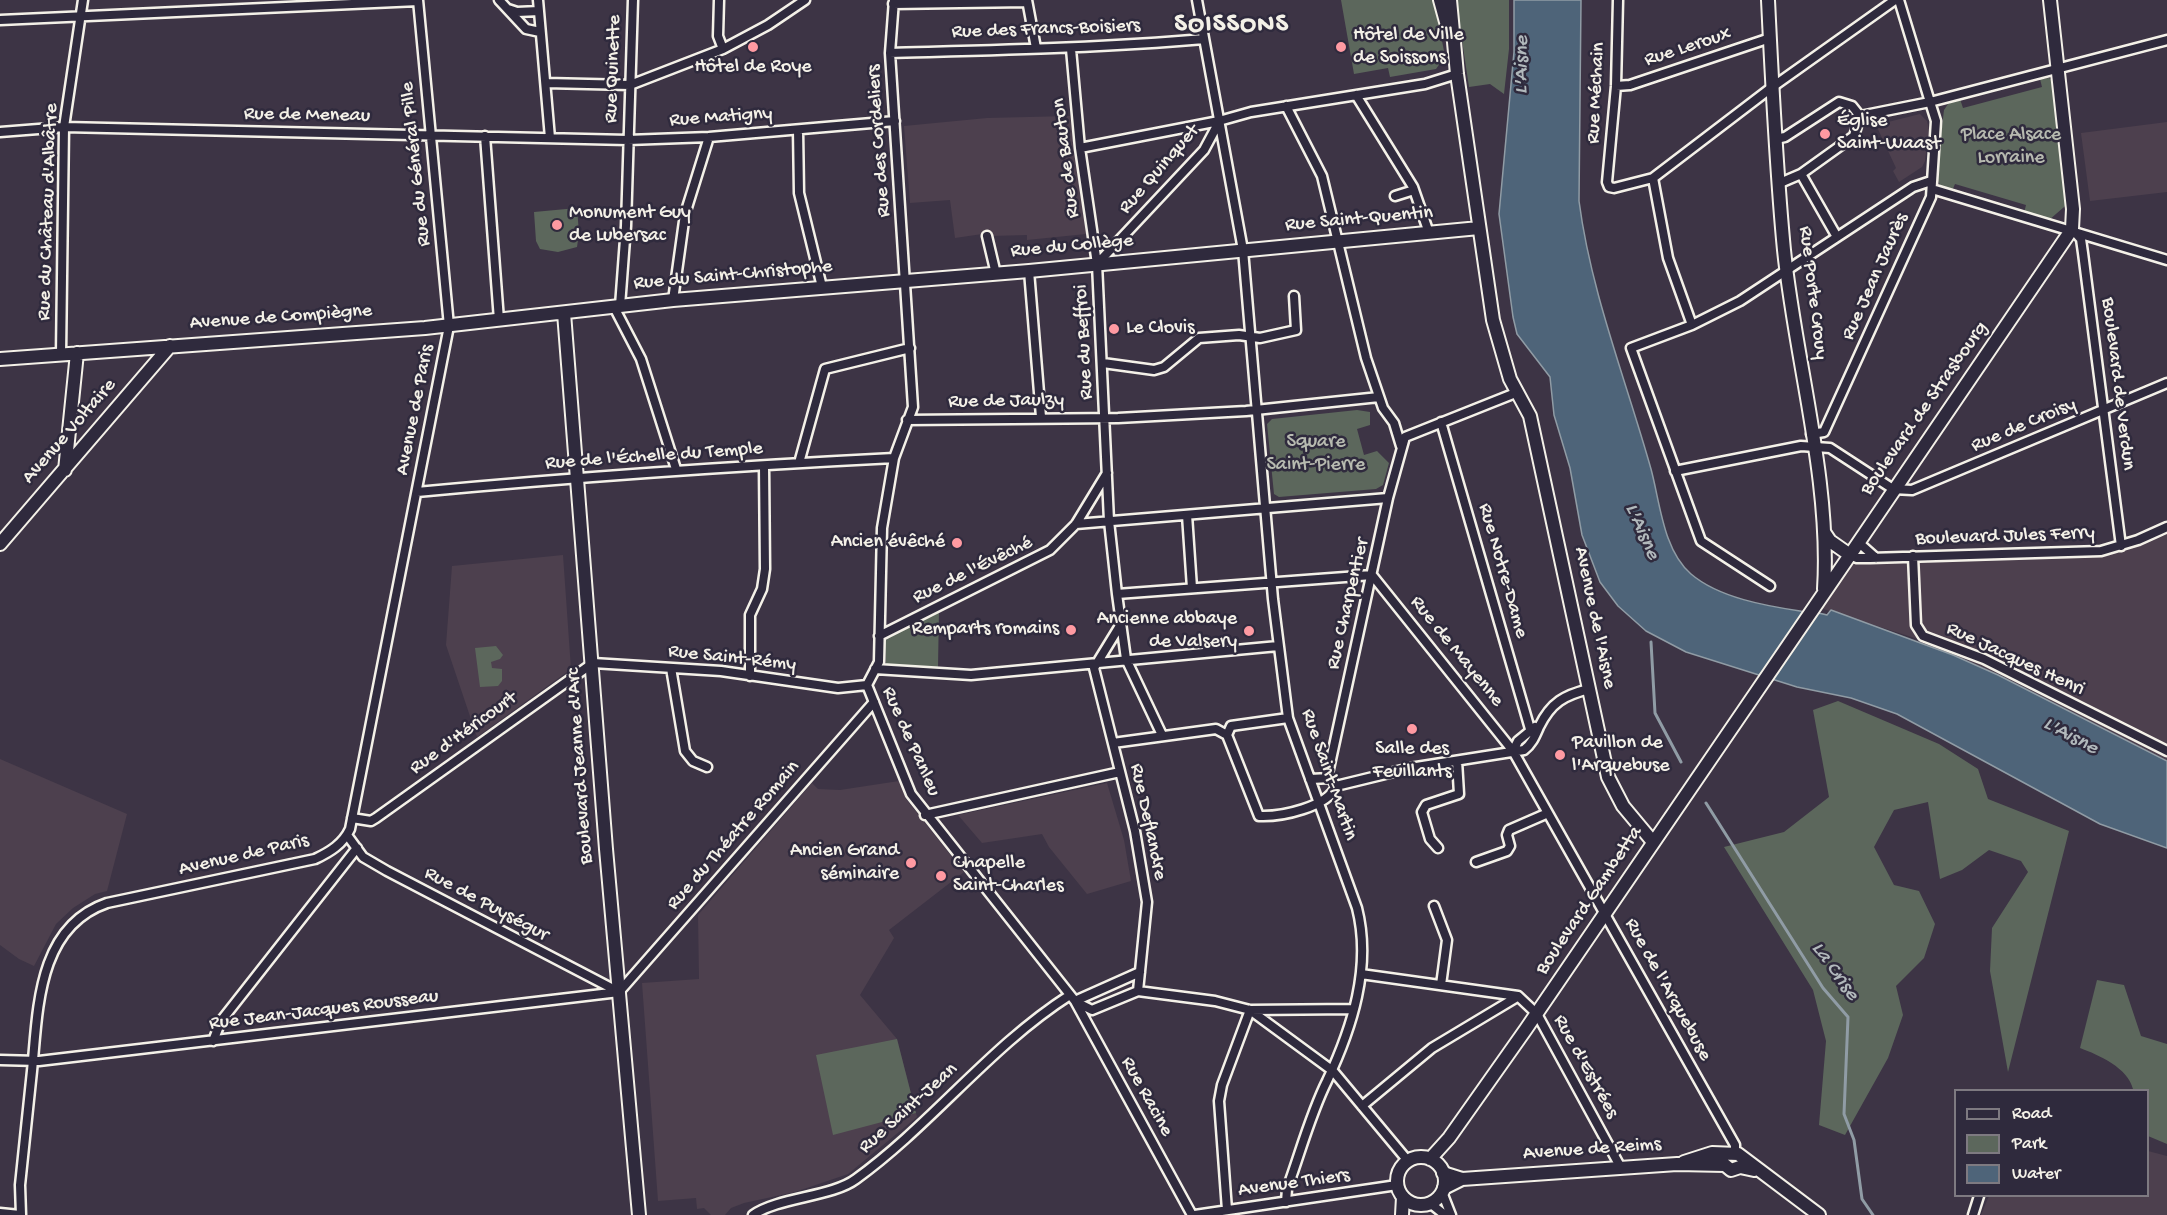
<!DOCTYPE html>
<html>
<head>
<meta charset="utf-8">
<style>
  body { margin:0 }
  #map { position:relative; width:2167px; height:1215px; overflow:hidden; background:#3d3445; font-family:"Gochi Hand",sans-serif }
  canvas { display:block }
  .legend { position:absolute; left:1954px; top:1089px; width:195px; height:108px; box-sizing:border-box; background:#2f2a3d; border:2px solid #7e7a81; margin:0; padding:8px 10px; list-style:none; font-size:18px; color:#f4f1e8 }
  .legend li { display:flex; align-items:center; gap:12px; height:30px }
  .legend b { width:30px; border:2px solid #7e7a81 }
</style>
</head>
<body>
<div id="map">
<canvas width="2167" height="1215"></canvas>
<ul class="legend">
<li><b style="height:8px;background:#2f2a3d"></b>Road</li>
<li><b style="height:16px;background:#5c675c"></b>Park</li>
<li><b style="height:16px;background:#4e6479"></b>Water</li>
</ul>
</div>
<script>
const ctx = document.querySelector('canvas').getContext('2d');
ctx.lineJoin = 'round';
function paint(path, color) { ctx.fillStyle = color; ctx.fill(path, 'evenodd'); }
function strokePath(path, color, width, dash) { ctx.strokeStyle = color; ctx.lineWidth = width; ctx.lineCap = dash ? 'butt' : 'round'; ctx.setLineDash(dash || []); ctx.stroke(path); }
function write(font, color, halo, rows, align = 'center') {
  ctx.font = font + ' "Gochi Hand",sans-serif'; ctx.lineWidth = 5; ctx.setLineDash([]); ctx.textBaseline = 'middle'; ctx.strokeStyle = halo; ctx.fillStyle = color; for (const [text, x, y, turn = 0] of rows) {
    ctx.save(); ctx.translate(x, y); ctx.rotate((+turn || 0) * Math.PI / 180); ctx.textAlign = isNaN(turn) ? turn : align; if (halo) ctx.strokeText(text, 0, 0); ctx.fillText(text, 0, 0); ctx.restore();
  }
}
const built = new Path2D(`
  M1920 114 1927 121 1929 130 1925 161 1922 167 1899 182 1893 171 1896 168 1876 125Z
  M1070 116 1086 234 1027 240V235L991 236 989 233 955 238 950 200 910 203 904 126 987 118Z
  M2167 122V192L2090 201 2081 133Z
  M2167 527V768L1918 639 1817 607 1851 561 2099 547 2157 533Z
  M563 555 571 669 477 737 446 645 452 566Z
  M0 759 127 814 107 891 95 894 73 908 56 924 34 966 19 959 0 945Z
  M899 781 906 799 964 872 889 930 894 938 860 995 897 1039 917 1117 848 1174 795 1192 744 1203 731 1208 725 1215H711L704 1208 697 1209 696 1198 658 1201 642 983 699 979 698 915 812 783 818 789 840 790Z
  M1107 783 1124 840 1131 881 1087 894 1049 847 1042 834 982 843 958 815Z
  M2148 1151 2167 1156V1215H1981L1989 1196H2148Z`);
const green = new Path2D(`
  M1341 0H1434L1445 56 1436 69 1390 77 1388 68 1354 74Z
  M1456 0H1509V49L1504 94 1490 84 1469 87Z
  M2049 78 2054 81 2071 201 2049 220 2024 213 2026 205 1955 184 1952 191 1940 185 1936 176 1944 110 1948 104 1960 99 1963 108 2042 87 2040 79Z
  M577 208 579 233 577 247 558 252 540 249 536 241 534 212Z
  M1357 410 1370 412V425L1357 429 1364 455 1377 451 1389 463 1383 485 1376 489 1279 497 1274 494 1267 424 1272 419Z
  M939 610 938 667 886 665 885 638Z
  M496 646 503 655 500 659 491 662 492 668 502 669V681L498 686 480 687 475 648Z
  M1838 701 1939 744 1978 769 1988 799 2069 831 2008 1072 1990 971 1992 928 2028 872 2021 861 1989 850 1962 870 1940 879 1928 802 1894 810 1874 847 1894 885 1919 891 1935 924 1924 958 1896 986 1903 1015 1888 1058 1845 1135 1819 1125 1826 1041 1813 990 1724 847 1784 832 1829 797 1813 710Z
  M2097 980 2124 985 2141 1036 2167 1044V1144L2148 1136V1090H2099L2133 1089C2128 1068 2099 1055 2080 1048Z
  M897 1039 916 1113 833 1135 816 1055Z`);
const water = new Path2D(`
  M1514 0H1581L1579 201C1591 293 1626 380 1651 469 1660 502 1663 550 1691 574 1719 598 1767 606 1800 611 1809 613 1818 612 1827 615L1831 610 1953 655 1998 675 2167 761V848L2100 824 1897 714 1851 698 1797 687 1686 652 1646 631 1618 606 1600 582 1582 535 1570 468 1554 415 1550 377 1517 334 1513 317 1499 214 1514 52Z`);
const stream = new Path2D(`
  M1651 642 1655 713 1681 762
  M1706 803 1823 988 1848 1017 1844 1114 1854 1140 1862 1199 1873 1215`);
const street = new Path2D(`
  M499 0 526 29 540 32
  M538 0 550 138
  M719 0 718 36 723 49
  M894 0 890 53 913 407 894 458 882 528 879 662 867 685 911 794 1075 1001 1192 1215
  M1027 0 1036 48
  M1197 0 1243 250 1273 599 1288 718 1357 908C1372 967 1352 1028 1327 1081 1310 1115 1300 1154 1287 1189L1286 1202
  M1618 0 1616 86 1607 182 1609 187 1614 188 1653 178 1771 88 1895 0
  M893 4 1027 2
  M508 9 517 12 539 11
  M0 20 418 1
  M1071 49 1080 148 1097 264 1109 521 1117 594 1126 659 1162 735
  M890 53C995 50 1099 48 1204 39
  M546 83 630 85 723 49 768 25 805 0
  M1616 86 1630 85 1770 38
  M1356 95 1413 187 1429 233
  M1286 106 1322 176 1366 358 1383 408 1394 423 1401 446
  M1860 116 1930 102 1899 0
  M798 130 799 193 822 287
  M0 132 64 127 628 140 709 137 895 121
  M485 136 499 320
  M1776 139 1785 137 1839 102 1852 106 1860 116 1854 136 1801 174 1780 183
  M1080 148 1219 121 1251 112 1425 84 1457 74
  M1801 174 1837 237
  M1653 178 1668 258 1692 325
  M1932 189 2167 260
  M1395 196 1414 190
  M2072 229 2081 239 2083 253 2121 546
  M987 236 996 274
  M1097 264 1204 150 1219 122
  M1029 271 1041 417
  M673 300 685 214 709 137
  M620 306 626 226 633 0
  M614 307 641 359 676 469
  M61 354 64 127 83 0
  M1103 363 1154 370 1164 367 1199 338 1239 335 1260 338 1296 330 1294 296
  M907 420 1118 418 1246 411 1379 397
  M1441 422 1530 729
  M1811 434 1824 432 1931 197 1936 121 1930 102 2167 40
  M799 463 825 369 910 348
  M1675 471 1801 446 1830 448 1893 489 1912 490 2167 383
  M417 492C576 477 735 466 894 458
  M1187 515 1192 588
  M1076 524 1388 498
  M1858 542 1876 558
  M1850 555 1857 558H1870L2101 551 2138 540 2167 527
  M1913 556 1916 625 1923 636 1984 659 2167 751
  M1372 575 1513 751 1735 1145V1153
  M1770 586 1701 541 1631 348 1692 325 1740 301 1913 187 1931 181
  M1117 594 1372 575
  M1121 624 1094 668 1135 831 1147 902 1138 991
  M879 636 1050 550 1076 524 1107 473
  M671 668 685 751 693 761 707 767
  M875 669 971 675 1278 646
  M750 676V615L762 589 765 569 764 466
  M1227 735 1259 816C1281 817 1328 807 1336 786
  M1227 735 1231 726 1288 718
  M1113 743 1216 729 1227 735
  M1513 751 1518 741 1535 727
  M1327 778 1388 498 1405 437 1518 392
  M1310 779 1331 778 1336 786
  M1336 786 1410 768 1524 750C1532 744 1535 736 1539 727 1551 702 1565 695 1589 689
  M925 815 1120 772
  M352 818 371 821 376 818 593 663 721 671 838 688 867 685
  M347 835 363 857 387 871 619 992
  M1438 848 1430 839 1422 812 1426 805 1459 794 1457 761
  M1476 862 1507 851 1510 846 1507 835 1509 830 1548 813
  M1434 906 1447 940 1441 985
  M1361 974 1518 996 1537 1014 1621 1168
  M619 992 874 702
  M1075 1001 1140 972
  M1076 1002 1092 1010 1138 991 1215 1001 1250 1010 1353 1009
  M1250 1010 1333 1071 1408 1161
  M213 1041 221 1021 357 848
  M0 1060 39 1061 619 992
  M1362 1106 1432 1048 1517 997
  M1442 1192 1451 1215
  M1430 1203 1445 1215
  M1227 1210 1219 1101 1222 1085 1250 1010
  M0 1213 20 1215
  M21 1215 20 1185C24 1147 28 1109 32 1071 38 1010 37 927 107 903L315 859C330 852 343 844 350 829L449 326 418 0
  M753 1215C779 1197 832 1197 856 1179 932 1124 990 1046 1070 995
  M1195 1215 1397 1185
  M1973 1215 1979 1196`);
const secondary = new Path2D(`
  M1440 0 1446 22
  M1450 0 1457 74 1493 320 1510 379 1530 416 1608 777 1623 806 1653 842
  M564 313 606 849 639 1215
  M0 359 425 328 673 300 1029 271 1479 228
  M65 470 77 353
  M0 544 170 346
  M1850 555 2072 229 2073 209 2050 0
  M1684 1162 1712 1153 1738 1154 1819 1215
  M1725 1165 1731 1170 1740 1167 1754 1170
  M1443 1173 1462 1179 1677 1164 1725 1165
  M1444 1188 1462 1179`);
const primary = new Path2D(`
  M1768 0C1772 83 1776 167 1784 250 1795 359 1831 480 1824 589
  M1397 1181a24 24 0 1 1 48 0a24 24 0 1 1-48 0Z
  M1430 1159 1449 1138 1526 1029 1850 555 1830 541 1824 532
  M1402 1215 1403 1197`);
const markers = [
  [753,47,6,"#ff9aa2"],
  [1341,47,6,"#ff9aa2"],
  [1825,134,6,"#ff9aa2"],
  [557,225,6,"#ff9aa2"],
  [1114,329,6,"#ff9aa2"],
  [957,543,6,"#ff9aa2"],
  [1071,630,6,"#ff9aa2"],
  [1249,631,6,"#ff9aa2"],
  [1412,729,6,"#ff9aa2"],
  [1560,755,6,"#ff9aa2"],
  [911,863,6,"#ff9aa2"],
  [941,876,6,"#ff9aa2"]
];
const streetNames = [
  ["Rue des Francs-Boisiers",1046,30,-2],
  ["Rue Leroux",1688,48,-18],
  ["Rue Quinette",614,69,-88],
  ["Rue Méchain",1597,93,-87],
  ["Rue de Meneau",307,116,1],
  ["Rue Matigny",721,118,-4],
  ["Rue des Cordeliers",880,141,-94],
  ["Rue de Bauton",1067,158,-97],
  ["Rue du Général Pille",417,164,-96],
  ["Rue Quinquet",1160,170,-49],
  ["Rue du Château d'Albâtre",49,212,-88],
  ["Rue Saint-Quentin",1359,220,-5],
  ["Rue du Collège",1072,247,-5],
  ["Rue du Saint-Christophe",733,276,-5],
  ["Rue Jean Jaurès",1876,277,-66],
  ["Rue Porte Crouy",1812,293,83],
  ["Avenue de Compiègne",281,318,-4],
  ["Rue du Beffroi",1085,342,-93],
  ["Boulevard de Verdun",2117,384,83],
  ["Rue de Jaulzy",1006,402,-1],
  ["Boulevard de Strasbourg",1925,409,-55],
  ["Avenue de Paris",416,410,-79],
  ["Rue de Croisy",2024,426,-23],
  ["Avenue Voltaire",70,432,-49],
  ["Rue de l'Échelle du Temple",654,457,-4],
  ["Boulevard Jules Ferry",2005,537,-2],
  ["Rue de l'Évêché",973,571,-26],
  ["Rue Notre-Dame",1502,571,74],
  ["Rue Charpentier",1349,604,-77],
  ["Avenue de l'Aisne",1594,618,78],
  ["Rue de Mayenne",1456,652,51],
  ["Rue Saint-Rémy",732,659,6],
  ["Rue Jacques Henri",2015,660,25],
  ["Rue d'Héricourt",464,734,-36],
  ["Rue de Panleu",910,742,66],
  ["Boulevard Jeanne d'Arc",581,766,-94],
  ["Rue Saint-Martin",1328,775,71],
  ["Rue Deflandre",1147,822,78],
  ["Rue du Théatre Romain",734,836,-49],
  ["Avenue de Paris",244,856,-13],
  ["Boulevard Gambetta",1590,901,-56],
  ["Rue de Puységur",486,905,28],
  ["Rue de l'Arquebuse",1667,990,61],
  ["Rue Jean-Jacques Rousseau",324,1011,-7],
  ["Rue d'Estrées",1585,1067,61],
  ["Rue Racine",1146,1097,61],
  ["Rue Saint-Jean",909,1109,-42],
  ["Avenue de Reims",1592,1150,-4],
  ["Avenue Thiers",1294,1184,-8]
];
const poiNames = [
  ["Hôtel de Ville",1353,36],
  ["de Soissons",1353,59],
  ["Hôtel de Roye",753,68,"center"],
  ["Église",1837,122],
  ["Saint-Waast",1837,145],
  ["Monument Guy",569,214],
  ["de Lubersac",569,237],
  ["Le Clovis",1126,329],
  ["Ancien évêché",945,543,"right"],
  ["Ancienne abbaye",1237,620,"right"],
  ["de Valsery",1237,643,"right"],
  ["Remparts romains",1059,630,"right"],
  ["Pavillon de",1572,744],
  ["l'Arquebuse",1572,767],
  ["Salle des",1412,750,"center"],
  ["Feuillants",1412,773,"center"],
  ["Ancien Grand",899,852,"right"],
  ["séminaire",899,875,"right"],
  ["Chapelle",953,864],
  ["Saint-Charles",953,887]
];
const parkNames = [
  ["Place Alsace",2011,136],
  ["Lorraine",2011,159],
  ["Square",1316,443],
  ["Saint-Pierre",1316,466]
];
const waterNames = [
  ["L'Aisne",1523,65,-89],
  ["L'Aisne",1641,532,66],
  ["L'Aisne",2070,737,28],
  ["La Crise",1834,972,54]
];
const districtNames = [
  ["SOISSONS",1232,26]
];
paint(built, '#4d404e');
paint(green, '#5c675c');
paint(water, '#4e6479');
strokePath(water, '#909ca5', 1.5);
strokePath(stream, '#909ca5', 3);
strokePath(street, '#f4f1e8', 13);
strokePath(secondary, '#f4f1e8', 16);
strokePath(primary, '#f4f1e8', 16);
strokePath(street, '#2f2a3d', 8);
strokePath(secondary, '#2f2a3d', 12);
strokePath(primary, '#2f2a3d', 12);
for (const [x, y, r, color] of markers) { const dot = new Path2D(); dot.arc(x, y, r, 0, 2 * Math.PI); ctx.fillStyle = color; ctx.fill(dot); strokePath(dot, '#2f2a3d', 2); }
write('20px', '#f4f1e8', '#2f2a3d', streetNames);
write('20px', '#f4f1e8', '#2f2a3d', poiNames, 'left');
write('20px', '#b7bab0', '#2f2a3d', parkNames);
write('italic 21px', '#b2b9bc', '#2f2a3d', waterNames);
ctx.letterSpacing = '1.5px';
write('bold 26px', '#f4f1e8', '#2f2a3d', districtNames);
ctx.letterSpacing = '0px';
</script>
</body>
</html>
